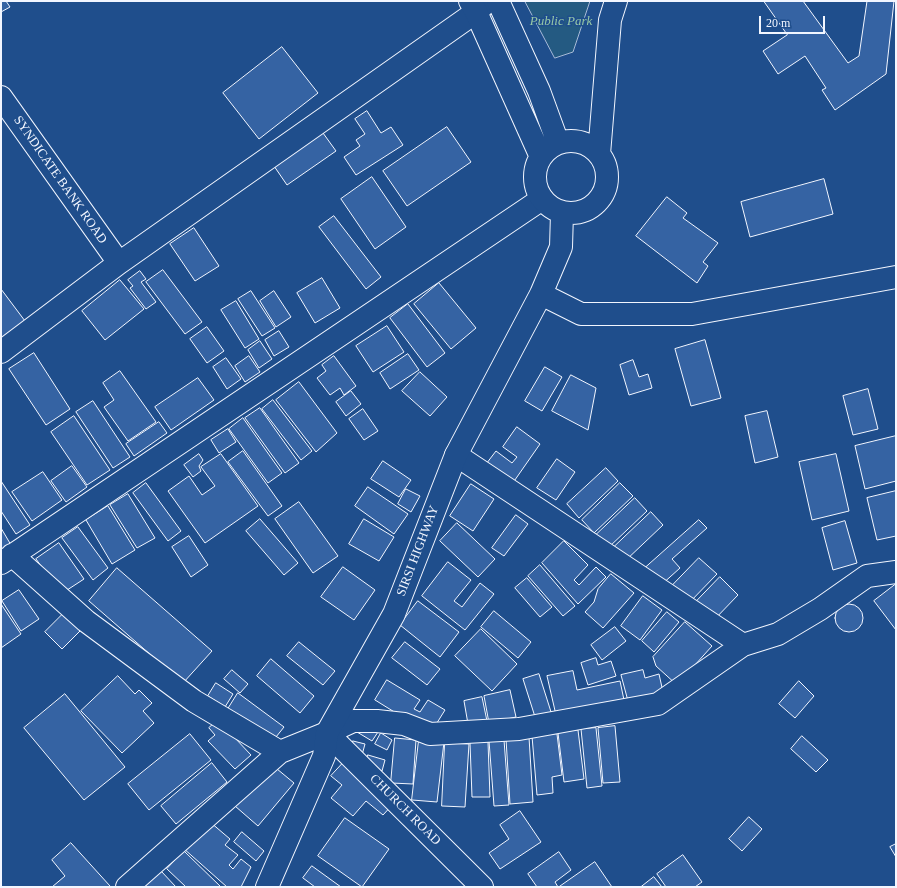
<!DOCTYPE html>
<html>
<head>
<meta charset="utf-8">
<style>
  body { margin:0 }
  #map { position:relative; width:897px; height:888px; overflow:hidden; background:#1f4e8c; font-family:"Times New Roman",serif }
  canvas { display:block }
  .frame { position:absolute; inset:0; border:2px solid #f2f6ff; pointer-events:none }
  .scale { position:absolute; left:759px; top:16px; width:66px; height:18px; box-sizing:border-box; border:2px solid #f2f6ff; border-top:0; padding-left:5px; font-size:12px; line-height:14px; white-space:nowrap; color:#f2f6ff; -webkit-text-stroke:3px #1f4e8c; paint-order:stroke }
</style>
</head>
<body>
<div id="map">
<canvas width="897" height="888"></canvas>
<div class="frame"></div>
<div class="scale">20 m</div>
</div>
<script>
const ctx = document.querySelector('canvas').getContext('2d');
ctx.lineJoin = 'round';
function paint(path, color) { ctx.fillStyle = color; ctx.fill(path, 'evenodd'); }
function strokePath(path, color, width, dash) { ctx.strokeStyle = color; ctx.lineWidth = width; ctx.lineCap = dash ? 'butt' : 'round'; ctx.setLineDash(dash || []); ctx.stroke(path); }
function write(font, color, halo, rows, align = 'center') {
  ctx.font = font + ' "Times New Roman",serif'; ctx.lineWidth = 3; ctx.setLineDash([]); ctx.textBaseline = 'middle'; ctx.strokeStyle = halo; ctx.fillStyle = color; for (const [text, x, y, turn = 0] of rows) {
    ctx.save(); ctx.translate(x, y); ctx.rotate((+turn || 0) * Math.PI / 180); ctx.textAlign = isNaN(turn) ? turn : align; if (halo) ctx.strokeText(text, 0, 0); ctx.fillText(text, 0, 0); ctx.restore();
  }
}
const green = new Path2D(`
  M525 1H590L573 52 555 58Z`);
const building = new Path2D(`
  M1 1H6L10 7 1 12Z
  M764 1H803L848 63 859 56 867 1H894L886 74 835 110 822 90 826 88 805 56 778 74 763 51 787 35Z
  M282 47 318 93 259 139 223 93Z
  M367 111 381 133 391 127 403 145 356 175 344 157 360 146 356 140 365 134 355 119Z
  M447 127 471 162 407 206 383 171Z
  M323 133 336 151 287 185 274 166Z
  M372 177 406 227 375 249 341 199Z
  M824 179 833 214 750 237 741 202Z
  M667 197 687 213 683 218 718 243 703 262 708 266 697 283 636 236Z
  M334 216 381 277 366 289 319 227Z
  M194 228 219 266 195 281 170 244Z
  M163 270 202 322 185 334 146 282Z
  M140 271 146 279 141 282 156 302 146 309 130 288 133 286 128 280Z
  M322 278 340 308 315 323 297 293Z
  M120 280 144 309 105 340 82 311Z
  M439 283 476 328 451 349 414 304Z
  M1 289 25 321 1 339Z
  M251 291 275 328 262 336 238 299Z
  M274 291 291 317 276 327 260 301Z
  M236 301 259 339 245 348 221 310Z
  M408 304 445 353 427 367 390 318Z
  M387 326 404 352 373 372 356 346Z
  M207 327 224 351 207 363 190 339Z
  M279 331 289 347 274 356 265 340Z
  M705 340 721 398 691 406 675 349Z
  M260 341 272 359 259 368 248 350Z
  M34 353 70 409 46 425 9 369Z
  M408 354 419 370 390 389 380 373Z
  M249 356 260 372 245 382 235 366Z
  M334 356 356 386 344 395 340 388 330 395 317 378 326 371 322 365Z
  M226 358 241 379 227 389 213 367Z
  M633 360 639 377 648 374 652 388 629 395 620 365Z
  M545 367 562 377 542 411 525 401Z
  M120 371 156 422 128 441 104 407 114 400 103 383Z
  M420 372 447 397 430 416 402 391Z
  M571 375 596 388 588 430 552 411Z
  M198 378 214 400 171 430 155 407Z
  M299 382 337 433 316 452 276 400Z
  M868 389 878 429 853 435 843 396Z
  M351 391 361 404 346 416 336 402Z
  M273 400 312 451 301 460 262 409Z
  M93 401 130 457 113 468 76 412Z
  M260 408 299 463 285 473 245 418Z
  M363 409 378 431 364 440 349 419Z
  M767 411 778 457 755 463 745 416Z
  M74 416 110 470 87 485 51 432Z
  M243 418 282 473 268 483 229 429Z
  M159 422 167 433 134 456 126 444Z
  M517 427 540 444 510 487 483 468 496 451 512 463 517 457 503 447Z
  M228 429 236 442 219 453 211 440Z
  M896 436V481L865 489 855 446Z
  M243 451 282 506 268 516 228 462Z
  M199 454 203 460 199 466 201 471 193 477 184 465Z
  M221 454 258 506 205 543 168 491 189 476 202 495 215 486 201 467Z
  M836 454 849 511 812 520 799 462Z
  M557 459 575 472 556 500 537 488Z
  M383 461 411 480 399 497 371 479Z
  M72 466 87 487 66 502 51 481Z
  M606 468 618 481 579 518 567 504Z
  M43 472 62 500 32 521 12 492Z
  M1 481 30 525 16 534 1 511Z
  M146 483 181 531 168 541 133 493Z
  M620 483 633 496 594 533 582 520Z
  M471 484 494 499 473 531 450 516Z
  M368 487 408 514 394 534 355 506Z
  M406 489 420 496 411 512 398 504Z
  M896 491V536L877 540 867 498Z
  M128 494 155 538 137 548 110 505Z
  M635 498 647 511 608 548 596 535Z
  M299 502 338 556 313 573 275 519Z
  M108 506 135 550 112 564 86 520Z
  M651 512 663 525 624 562 612 549Z
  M516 515 528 524 504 556 492 548Z
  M260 519 298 563 284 575 246 531Z
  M364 519 394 537 379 561 349 544Z
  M699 520 707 528 672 559 680 568 660 586 644 569Z
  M845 521 857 563 833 570 822 528Z
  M457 523 495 559 478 577 440 541Z
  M78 527 108 568 93 580 62 538Z
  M1 528 11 545 1 551Z
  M189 536 208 565 191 577 172 547Z
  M564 541 588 565 574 580 579 585 596 567 606 577 578 604 542 563Z
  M59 543 84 579 61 594 36 559Z
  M699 558 717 574 687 605 670 588Z
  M448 562 471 580 454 601 462 607 480 583 494 594 465 630 422 596Z
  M540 565 575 606 563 616 528 576Z
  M343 567 375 590 354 620 321 597Z
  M117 568 212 651 183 683 89 601Z
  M611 574 634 593 603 628 585 612 594 602 598 589Z
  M720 577 738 595 712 622 693 605Z
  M527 578 552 607 540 617 515 588Z
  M896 584V630L874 601Z
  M19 590 39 619 21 631 2 601Z
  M643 596 662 610 640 640 621 626Z
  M418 601 459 632 440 657 400 625Z
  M1 604 21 634 1 648Z
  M835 618a14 14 0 1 1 28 0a14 14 0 1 1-28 0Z
  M494 611 531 642 518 658 481 627Z
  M65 612 82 629 62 649 45 632Z
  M667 612 679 622 654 652 642 641Z
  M685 622 712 646 677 685 656 666 653 657Z
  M615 627 626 641 602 660 591 645Z
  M481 629 517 664 492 691 455 656Z
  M299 642 335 671 323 685 287 656Z
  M405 642 440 669 427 685 392 658Z
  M596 658 598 665 611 661 616 676 588 685 581 663Z
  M271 659 314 696 300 713 257 676Z
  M232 670 248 684 240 693 224 679Z
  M643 670 645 678 659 674 663 692 628 701 621 675Z
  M573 671 577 690 620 681 624 700 556 715 547 676Z
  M539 674 552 715 536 720 523 679Z
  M118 676 135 694 139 690 152 703 143 711 154 723 122 753 81 711Z
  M387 680 420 700 414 709 420 712 428 700 445 710 430 734 375 700Z
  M799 681 814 696 795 718 779 704Z
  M216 683 233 694 225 707 208 696Z
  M510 690 516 717 489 723 484 696Z
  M238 693 284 727 272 742 228 709Z
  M65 694 125 767 84 800 24 728Z
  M482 697 487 721 468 724 464 701Z
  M218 720 251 755 235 769 208 741 215 735 209 728Z
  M362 723 378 732 372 741 357 732Z
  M615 726 620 782 603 783 598 728Z
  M596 728 602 786 587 788 581 729Z
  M578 730 584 779 564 782 558 733Z
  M381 733 392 740 387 750 375 744Z
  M190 734 211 760 149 810 128 784Z
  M557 734 562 775 552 777 553 793 537 795 532 736Z
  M802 736 828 760 816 772 791 749Z
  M529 737 533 802 510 804 506 739Z
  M395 738 416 740 413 784 391 783Z
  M419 740 444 742 437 802 412 800Z
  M504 740 509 805 494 806 489 741Z
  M353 741 365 744 362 755 350 751Z
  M488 742 490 797H472L470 743Z
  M445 743 469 744 465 807 442 806Z
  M368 755 385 760 382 771 365 766Z
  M344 762 394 803 383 815 366 801 353 816 331 798 342 785 331 776Z
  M212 763 227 782 176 824 161 806Z
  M271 764 294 783 258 826 235 806Z
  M520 811 541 842 500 869 489 853 509 839 500 825Z
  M749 817 762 829 742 851 729 839Z
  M345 818 389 849 362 887 318 856Z
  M210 822 230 839 225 845 238 855 229 865 233 869 241 859 251 867 241 887H227L183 848Z
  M242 832 264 851 256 861 234 842Z
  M71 843 110 886 109 887H52L65 876 52 860Z
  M896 844V857L890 847Z
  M184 851 221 887H186L167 869Z
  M559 852 571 870 555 882 558 887H537L528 874Z
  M683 855 702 882 695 887H666L657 874Z
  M595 862 612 887H559Z
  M312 866 341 887H315L303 878Z
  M161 871 176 887H144Z
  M654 877 662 887H641Z`);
const minor = new Path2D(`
  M1 97 119 263
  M1 352 119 263 476 12 488 1
  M456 455 743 645 778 634 820 609 867 576 896 572
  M12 555 86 621 194 701 280 752
  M1 563 542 199
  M327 733 482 887
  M127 887 280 752 327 733 353 721H377L404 724 430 734 519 729 658 704 743 645`);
const major = new Path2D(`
  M470 1 476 12 541 157
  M498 1 539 91 558 143
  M535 177a36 36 0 1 1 72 0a36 36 0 1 1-72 0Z
  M599 154 610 20 616 1
  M541 294 581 314H692L896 277
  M267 887 324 756 327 733 394 614 456 455 541 294 561 247 562 213`);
const parkNames = [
  ["Public Park",561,22]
];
const streetNames = [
  ["SYNDICATE BANK ROAD",60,180,55],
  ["SIRSI HIGHWAY",418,551,-69],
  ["CHURCH ROAD",405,810,45]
];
paint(green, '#245a82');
strokePath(green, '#a8bbd7', 1);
paint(building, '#3563a3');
strokePath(building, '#f2f6ff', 1);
strokePath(minor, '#f2f6ff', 24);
strokePath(major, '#f2f6ff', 24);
strokePath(minor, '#1f4e8c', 22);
strokePath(major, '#1f4e8c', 22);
write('italic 13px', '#97c8a6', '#1f4e8c', parkNames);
write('13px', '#f2f6ff', '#1f4e8c', streetNames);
</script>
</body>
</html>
